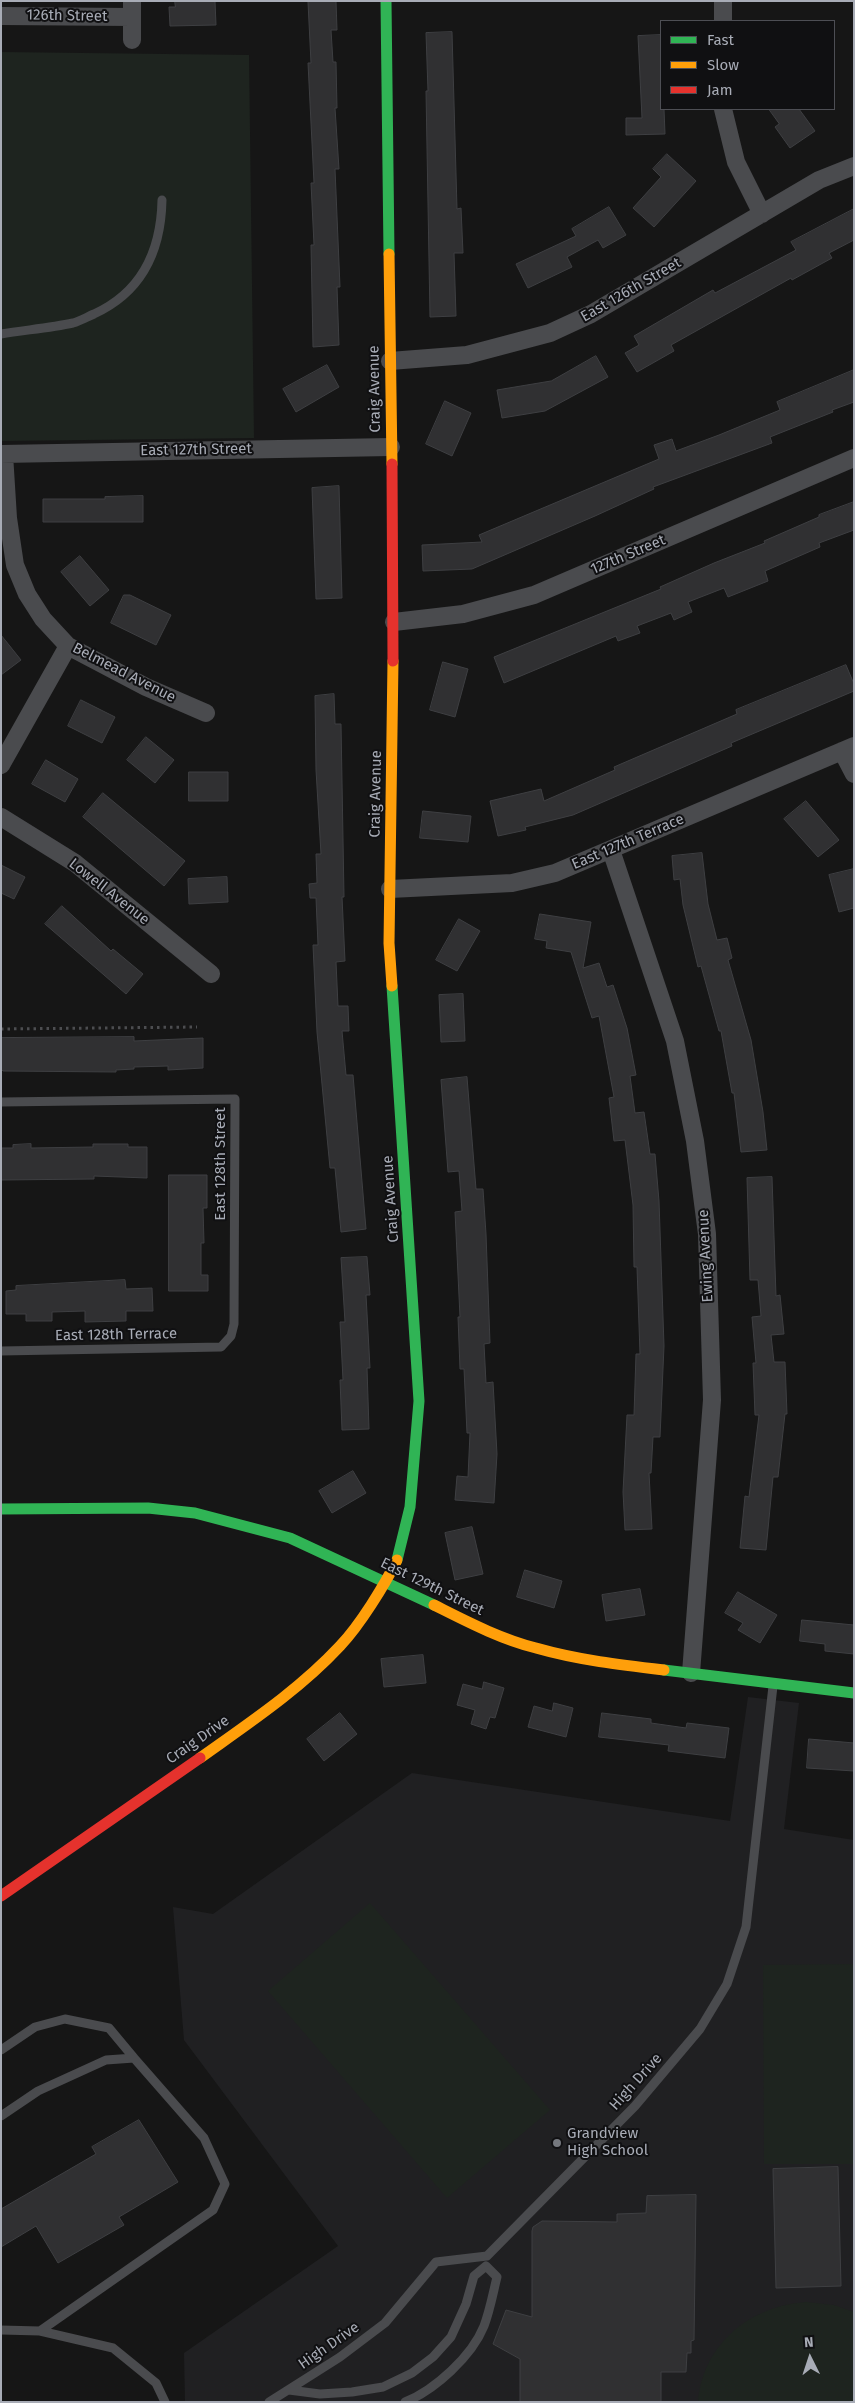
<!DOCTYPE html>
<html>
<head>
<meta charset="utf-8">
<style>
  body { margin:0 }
  #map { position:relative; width:855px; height:2403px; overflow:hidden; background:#161616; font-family:"Fira Sans",sans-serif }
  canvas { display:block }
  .frame { position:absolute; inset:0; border:2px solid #a8acb6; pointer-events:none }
  .legend { position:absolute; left:660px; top:20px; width:175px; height:90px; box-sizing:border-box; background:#101012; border:1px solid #4d4e54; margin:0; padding:6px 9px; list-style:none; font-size:15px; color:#a8acb6 }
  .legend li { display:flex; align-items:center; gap:10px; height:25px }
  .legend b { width:25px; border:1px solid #4d4e54 }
  .north { position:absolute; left:785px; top:2333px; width:50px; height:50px; -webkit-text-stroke:4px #101012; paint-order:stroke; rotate:356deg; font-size:14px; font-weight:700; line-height:20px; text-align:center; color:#a8acb6 }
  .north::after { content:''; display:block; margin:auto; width:18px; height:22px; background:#a8acb6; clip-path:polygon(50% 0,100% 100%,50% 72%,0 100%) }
</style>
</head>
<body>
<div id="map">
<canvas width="855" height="2403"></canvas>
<div class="frame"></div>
<ul class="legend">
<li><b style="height:6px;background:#30b455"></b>Fast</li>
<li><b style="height:6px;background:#ff9f0a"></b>Slow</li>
<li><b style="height:6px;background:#e5322d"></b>Jam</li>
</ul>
<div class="north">N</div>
</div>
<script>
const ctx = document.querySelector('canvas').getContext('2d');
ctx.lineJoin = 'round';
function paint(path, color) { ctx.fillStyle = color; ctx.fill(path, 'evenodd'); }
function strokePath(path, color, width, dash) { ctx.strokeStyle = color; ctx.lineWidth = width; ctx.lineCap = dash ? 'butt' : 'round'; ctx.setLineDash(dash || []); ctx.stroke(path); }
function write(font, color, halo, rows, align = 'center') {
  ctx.font = font + ' "Fira Sans",sans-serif'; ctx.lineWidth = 4; ctx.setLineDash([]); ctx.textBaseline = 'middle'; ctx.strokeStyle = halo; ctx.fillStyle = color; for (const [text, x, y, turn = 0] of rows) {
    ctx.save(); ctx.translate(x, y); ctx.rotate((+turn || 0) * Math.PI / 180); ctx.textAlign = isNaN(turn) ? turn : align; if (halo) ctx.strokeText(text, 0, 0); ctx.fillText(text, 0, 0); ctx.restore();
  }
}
const built = new Path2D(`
  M748 1697 799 1703 784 1829 854 1840V2402H185L184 2353 338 2246 184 2040 173 1907 213 1914 412 1773 730 1821Z`);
const green = new Path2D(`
  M1 52 249 55 254 438 1 441Z
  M370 1903 550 2110 447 2198 268 1991Z
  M854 1964V2164H764L763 1965Z
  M806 2302 834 2305 854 2312V2402H698C703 2344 750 2306 806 2302Z`);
const building = new Path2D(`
  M175 1H215L216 25 170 26 169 7H175Z
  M336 1 337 30H331L333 62H336L337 108H335L339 169H335L340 287H337L339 345 313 347 311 245H314L311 183H314L308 63H311L308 2Z
  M452 32 457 209 461 208 463 253H454L456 316 430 317 426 91H428L426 33Z
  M661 35V109H664L665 134 626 135V118H642L638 36Z
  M769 109H799L815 131 790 148 775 127 779 124Z
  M667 154 696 181 654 227 633 208 661 177 653 169Z
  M609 207 626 235 603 248 598 240 567 257 572 267 528 288 516 264 576 236 572 229Z
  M854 209V240L829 253 832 258 792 280 791 278 671 345 674 351 637 372 625 353 639 345 634 336 713 290 715 293 796 250 791 242Z
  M596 356 608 377 545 411 502 418 497 390 551 381Z
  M327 365 339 387 296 412 283 389Z
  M854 370V402L832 410 833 412 770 437 772 443 653 487 654 489 595 516 472 569 423 571 422 545 482 542 479 535 659 459 654 445 672 439 676 451 719 435 780 410 777 402Z
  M445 401 471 413 452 456 426 444Z
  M339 486 342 598 316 599 312 488Z
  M143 496V522H43V499H105V497Z
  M854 502V530L819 543 820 547 765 571 768 581 728 597 724 588 688 602 692 612 674 620 671 613 637 626 640 633 618 641 616 636 504 683 494 657 661 589 660 587 714 563 765 543 764 541 819 517V515Z
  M80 556 109 590 90 606 61 572Z
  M124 595H130L171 615 156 645 111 623Z
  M1 635 21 660 1 675Z
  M443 662 468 669 455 717 430 710Z
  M846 665 854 684V691L731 743 732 746 573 815 525 827 526 830 498 836 490 801 541 789 544 801 615 770 614 767 737 714 736 710Z
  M334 694 335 724H341L344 897H342L345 961 336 962 338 1006H348L349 1031H342L346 1075H353L366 1229 341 1232 335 1168H330L317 1032 313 945H318L316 898H310L309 884 317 883 316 854H321L316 770 315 696Z
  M81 700 115 717 102 743 68 726Z
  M146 737 174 760 155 783 127 760Z
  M46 760 78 779 65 802 32 784Z
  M189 772H228V801H189Z
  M103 793 185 861 164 886 83 817Z
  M806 801 839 840 818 857 784 819Z
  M423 811 471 816 468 842 420 838Z
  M702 853 708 904 717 940 727 938 732 958 728 960 751 1040 763 1112 767 1150 741 1152 734 1093H732L721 1031H719L701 966 698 967 683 905 680 879 674 880 672 856Z
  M1 865 25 877 14 899 1 893Z
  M854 869V908L839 912 829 875Z
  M227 877 228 902 189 904 188 879Z
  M62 906 111 951 113 949 143 974 126 994 45 924Z
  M540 914 591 922 583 968 599 963 607 987 613 985 627 1028 636 1075 630 1076 635 1113 644 1112 650 1154H655L659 1201 664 1346 660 1437H653L651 1473H649L652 1529 625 1530 623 1492 627 1415H634L636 1354H640L637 1267H634L633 1205 625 1140 614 1141 609 1098 614 1097 599 1016 592 1018 571 952 546 948 547 941 535 939Z
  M459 919 480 931 457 971 436 960Z
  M463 994 465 1041 441 1042 439 995Z
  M134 1037V1041L203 1038V1068L168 1070V1066L134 1067V1069L116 1070V1072L3 1071 1 1069V1038Z
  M467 1077 476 1189H483L486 1234 490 1343 484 1344 486 1383 493 1382 497 1454 494 1503 455 1500 457 1476 468 1477 470 1433H467L464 1369H460L458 1317H460L455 1212 462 1211 459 1171 448 1172 441 1080Z
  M31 1144V1148L93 1147V1144H128V1147H147V1178L94 1176V1179L1 1180V1148H13V1145Z
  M169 1175H207V1208H203L204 1243H201V1275H208V1291H169Z
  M772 1177 776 1296 780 1295 784 1334 771 1335 774 1362H785L787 1414H785L778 1477H773L766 1550 740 1548 745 1496 749 1497 759 1415H755L753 1363H756L752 1317 761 1316 758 1280H750L747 1178Z
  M367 1257 370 1295H366L370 1368H367L369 1429 342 1430 340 1380H343L340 1322H345L341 1258Z
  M125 1280 126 1289 152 1288 153 1311H126V1321L85 1322V1311L52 1312V1321H26V1314H6V1291L16 1290V1286Z
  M353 1471 366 1493 332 1513 319 1491Z
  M472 1527 483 1574 455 1580 445 1533Z
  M525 1570 562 1581 554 1608 517 1597Z
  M640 1589 645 1615 606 1621 602 1595Z
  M738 1592 777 1615 760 1643 738 1630 743 1623 725 1613Z
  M802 1620 854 1625V1654L825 1651V1644L800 1641Z
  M423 1655 426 1683 384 1687 381 1659Z
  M484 1682 504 1688 495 1718 490 1717 486 1729 471 1724 475 1710 457 1705 463 1684 482 1689Z
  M554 1703 573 1708 566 1737 528 1727 534 1706 552 1711Z
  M340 1713 357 1734 324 1761 307 1739Z
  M602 1713 651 1719V1723L686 1728 687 1723 729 1728 725 1758 668 1751 669 1745 599 1737Z
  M809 1739 854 1743V1771L807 1768Z
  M139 2120 178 2182 119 2217 124 2225 58 2263 36 2226 1 2247V2209L96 2154 92 2147Z
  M838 2167 841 2286 776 2288 773 2169Z
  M696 2195 694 2340 691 2341V2353H687L686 2372H661V2402H520V2359L493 2344 506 2310 532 2317V2231L533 2227 542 2221 617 2222V2214L646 2213 647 2196Z`);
const path = new Path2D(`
  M1 1029 197 1027`);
const lane = new Path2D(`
  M1 334C25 330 50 328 73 323 80 321 87 317 94 314 142 292 161 251 162 200
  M1 1102 235 1099 234 1324 231 1336 221 1347 1 1351
  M1 2050 35 2027 65 2019 109 2028 134 2058
  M1 2116 38 2091 106 2060 134 2058 204 2138 225 2184 213 2210 40 2331
  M1 2330 40 2331 113 2348 156 2383 165 2402
  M289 2390 320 2394 352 2392 383 2387 412 2373 433 2357 451 2337 466 2304 474 2276 486 2266 497 2277C493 2293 490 2310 484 2326 472 2356 435 2390 405 2402
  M269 2402 340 2357 385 2323 436 2262 487 2256 635 2106 700 2029 727 1984 746 1927 773 1686`);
const street = new Path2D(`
  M132 1V40
  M723 1V21
  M1 16 132 17
  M723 109 736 162 762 214
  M390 361 467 355 550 333 591 314 819 180 854 166
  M1 454 391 447
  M4 454 8 518 15 565 27 594 43 619 68 646 146 687 206 713
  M394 622 463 614 534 595 854 458
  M842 751 854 774
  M1 765 68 646
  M1 817 75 863 211 974
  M611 850 675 1041 695 1141 707 1234 712 1400 691 1673
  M390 889 512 883 555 873 854 746`);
const fast = new Path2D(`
  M386 1 389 254
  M392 986 419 1401 410 1507 397 1560
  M1 1509 148 1508 195 1513 290 1538 434 1605
  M664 1670 854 1693`);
const slow = new Path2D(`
  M389 254 392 464
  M392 986 389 943 393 661
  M434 1605C466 1621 500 1639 536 1648 578 1660 621 1665 664 1670
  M200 1758C249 1723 299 1690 340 1646 360 1625 384 1586 397 1560`);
const jam = new Path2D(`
  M392 464 393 661
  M1 1896 200 1758`);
const markers = [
  [557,2143,5,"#75787e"]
];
const streetNames = [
  ["126th Street",67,16,1],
  ["East 126th Street",631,290,-30],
  ["Craig Avenue",375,389,-91],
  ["East 127th Street",196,450,-1],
  ["127th Street",628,555,-23],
  ["Belmead Avenue",124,673,27],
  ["Craig Avenue",376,794,-89],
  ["East 127th Terrace",628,842,-23],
  ["Lowell Avenue",109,892,38],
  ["East 128th Street",221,1164,-90],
  ["Craig Avenue",391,1199,-94],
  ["Ewing Avenue",706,1256,-93],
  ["East 128th Terrace",116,1335,-1],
  ["East 129th Street",432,1587,26],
  ["Craig Drive",198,1740,-35],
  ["High Drive",636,2082,-48],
  ["High Drive",329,2346,-35]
];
const poiNames = [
  ["Grandview",567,2134],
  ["High School",567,2151]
];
paint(built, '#202022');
paint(green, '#1e241f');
paint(building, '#303032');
strokePath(building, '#3e3f42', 1);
strokePath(path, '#4c4d50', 3, [2.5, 4]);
strokePath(lane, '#4a4b4e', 9);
strokePath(street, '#4a4b4e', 18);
strokePath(fast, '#30b455', 11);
strokePath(slow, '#ff9f0a', 11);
strokePath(jam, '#e5322d', 11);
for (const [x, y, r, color] of markers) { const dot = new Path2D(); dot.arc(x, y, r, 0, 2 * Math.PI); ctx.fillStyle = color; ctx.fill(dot); strokePath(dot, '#101012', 2); }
write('15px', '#a8acb6', '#101012', streetNames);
write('15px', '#a8acb6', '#101012', poiNames, 'left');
</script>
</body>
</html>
